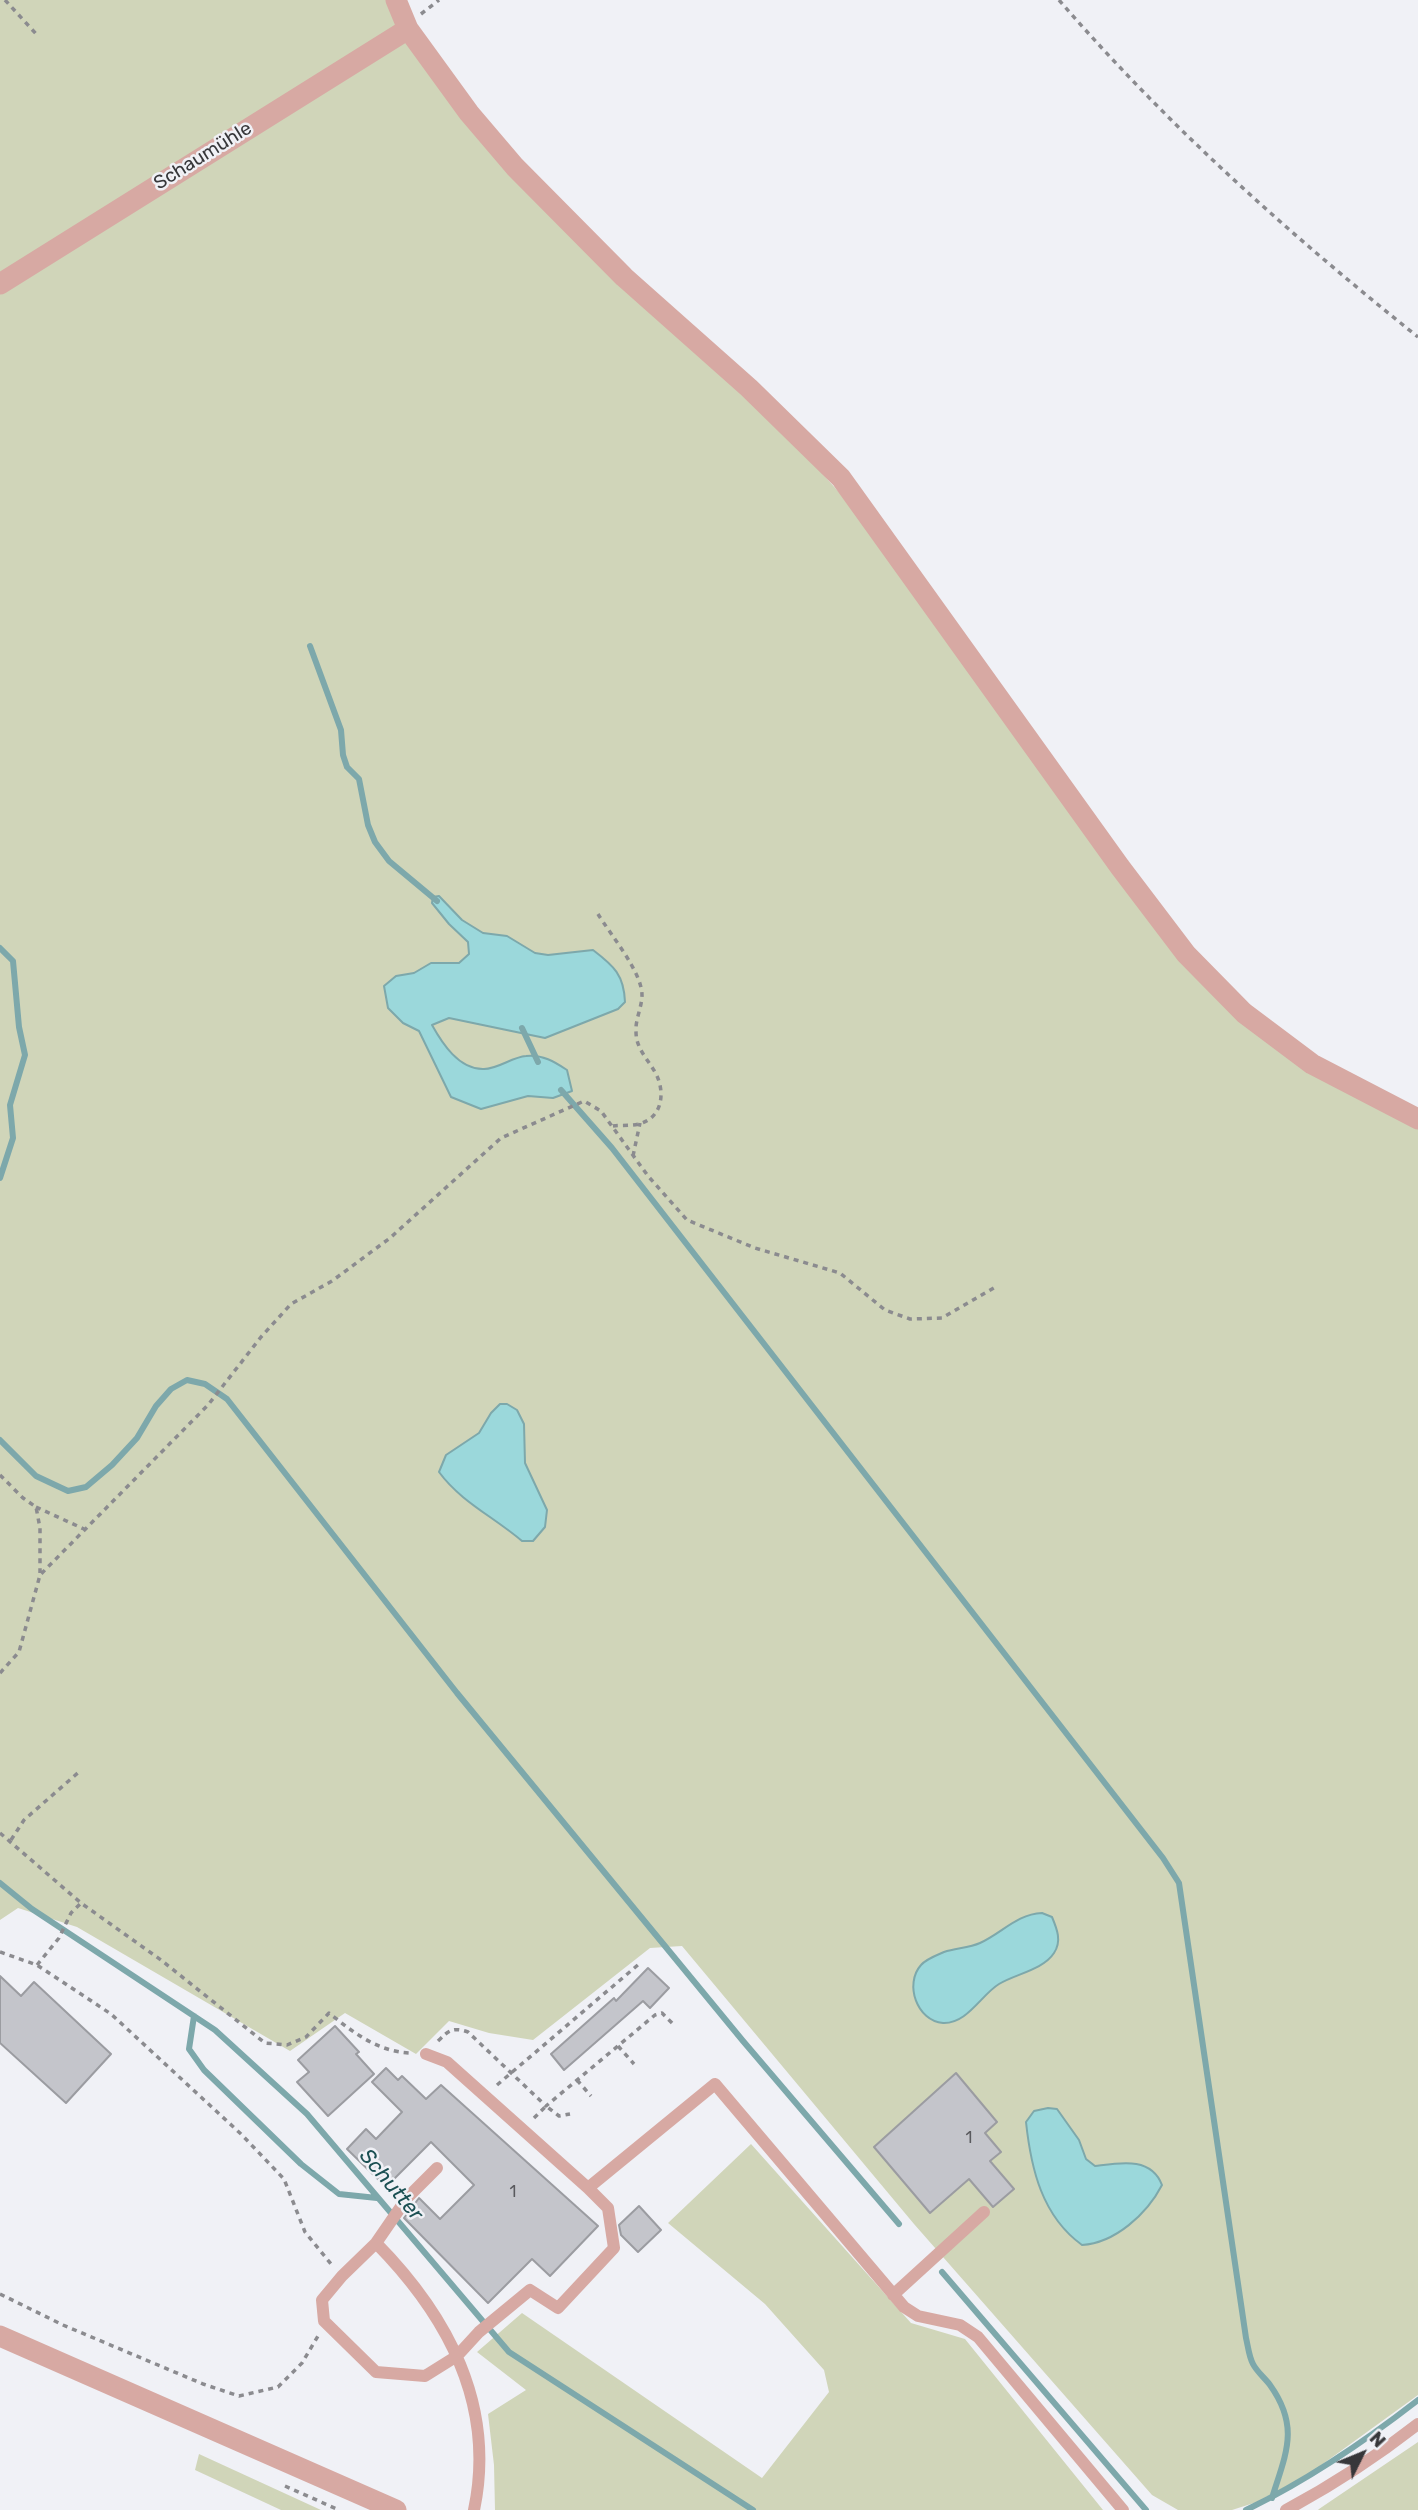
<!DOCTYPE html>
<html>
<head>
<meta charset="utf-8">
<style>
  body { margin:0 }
  #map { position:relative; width:1418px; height:2510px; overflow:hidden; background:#f0f1f6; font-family:Rubik,sans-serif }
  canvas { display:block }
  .north { position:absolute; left:1327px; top:2419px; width:70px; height:70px; -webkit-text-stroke:5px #f0f1f6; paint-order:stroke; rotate:47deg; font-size:19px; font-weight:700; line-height:28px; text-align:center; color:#37373a }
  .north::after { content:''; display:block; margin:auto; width:24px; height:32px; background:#37373a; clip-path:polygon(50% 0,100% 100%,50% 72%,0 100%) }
</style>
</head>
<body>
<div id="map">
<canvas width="1418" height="2510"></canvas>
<div class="north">N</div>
</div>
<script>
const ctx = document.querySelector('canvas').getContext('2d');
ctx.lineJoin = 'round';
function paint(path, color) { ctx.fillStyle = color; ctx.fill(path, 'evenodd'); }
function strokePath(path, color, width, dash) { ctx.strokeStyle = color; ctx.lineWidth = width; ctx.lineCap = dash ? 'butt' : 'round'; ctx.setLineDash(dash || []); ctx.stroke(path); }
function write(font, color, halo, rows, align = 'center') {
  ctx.font = font + ' Rubik,sans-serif'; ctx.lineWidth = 5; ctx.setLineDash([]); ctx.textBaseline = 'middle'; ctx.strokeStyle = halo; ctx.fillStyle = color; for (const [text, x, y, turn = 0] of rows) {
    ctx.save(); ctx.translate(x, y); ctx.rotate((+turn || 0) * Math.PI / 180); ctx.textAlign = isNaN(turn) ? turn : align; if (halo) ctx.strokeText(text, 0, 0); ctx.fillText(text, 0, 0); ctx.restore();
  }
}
const green = new Path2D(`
  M0 0H389L424 64 787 434 878 536 1184 964 1418 1126V2395L1309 2474 1257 2502 1232 2510H1178L1152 2495 914 2224 682 1946 650 1948 533 2040 489 2033 449 2021 416 2054 345 2013 290 2051 77 1927 18 1908 0 1920Z
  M751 2144 911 2323 965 2339 1103 2510H495L494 2465 488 2414 526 2390 477 2352 522 2313 762 2478 829 2392 824 2370 765 2304 668 2223Z
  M1418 2442V2510H1318L1319 2509Z
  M199 2454 321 2510H281L195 2470Z`);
const water = new Path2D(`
  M439 896 462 920 483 933 507 936 535 953 548 955 593 950C614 966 624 975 625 1002L618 1009 545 1038 449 1018 432 1025C442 1043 459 1070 484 1069 498 1069 512 1057 526 1056 542 1054 555 1062 567 1070L572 1091 553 1098 528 1096 481 1109 451 1097 419 1031 403 1023 388 1008 384 986 396 976 414 973 431 963H459L469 954 468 942 449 924 432 903 433 897Z
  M500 1404H507L517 1410 524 1424 525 1463 547 1510 545 1527 533 1541H522C494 1517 461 1502 439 1472L446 1455 479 1433 491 1413Z
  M1042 1913 1052 1917C1057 1929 1062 1941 1054 1953 1043 1970 1015 1974 999 1984 981 1995 967 2024 943 2023 917 2021 904 1984 921 1965 926 1959 937 1955 944 1952 956 1948 969 1948 980 1943 1002 1933 1017 1914 1042 1913Z
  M1048 2108 1057 2109 1079 2140 1086 2159 1095 2166C1119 2163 1151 2156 1162 2185 1147 2214 1115 2243 1082 2245 1042 2216 1031 2169 1026 2122L1034 2111Z`);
const stream = new Path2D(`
  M310 646 341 730 343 755 347 767 359 779 368 825 375 842 389 861 437 901
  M0 948 13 961 19 1027 25 1055 10 1105 13 1138 0 1178
  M522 1028 538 1062
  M561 1090 612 1148 1163 1858 1179 1883 1246 2338C1248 2346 1249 2357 1253 2364 1257 2372 1265 2378 1270 2385 1300 2427 1286 2453 1272 2498
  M0 1440 36 1476 68 1491 86 1487 112 1465 137 1438 156 1406 171 1389 187 1380 205 1384 227 1399 457 1693 743 2041 899 2224
  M0 1883 32 1909 215 2030 307 2114 509 2352 753 2510
  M194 2016 189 2049 204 2070 301 2164 339 2194 377 2198
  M942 2272 1146 2510
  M1246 2510C1308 2480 1364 2442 1418 2400`);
const building = new Path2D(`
  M648 1968 669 1988 650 2008 643 2001 564 2070 551 2054 614 1998 616 2001Z
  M0 1976 21 1996 34 1982 111 2054 66 2103 0 2043Z
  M335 2026 359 2052 356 2054 374 2074 328 2116 297 2082 309 2072 298 2060Z
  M386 2068 398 2080 402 2076 426 2099 441 2085 598 2226 550 2276 532 2259 488 2303 404 2218 419 2198 440 2219 474 2185 431 2142 386 2187 347 2149 366 2129 376 2139 402 2112 372 2082Z
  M956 2073 997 2122 985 2133 1001 2152 990 2161 1014 2189 993 2207 969 2179 930 2213 874 2147Z
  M639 2206 661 2230 638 2252 621 2235 619 2225Z`);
const path = new Path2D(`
  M5 0 38 36
  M1059 0C1168 126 1288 233 1418 337
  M421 14 439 0
  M598 914C610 934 642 972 642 995 642 1007 635 1020 636 1032 636 1050 650 1061 657 1076 665 1094 662 1118 639 1124 630 1126 620 1125 612 1126
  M633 1156 640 1123
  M0 1475 23 1498 36 1507 40 1528V1573
  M36 1507 84 1529
  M0 1673 19 1652 40 1575 208 1405 261 1337 291 1304 332 1281 390 1238 501 1138 584 1101 601 1111 648 1176 687 1220 755 1248 840 1273 885 1310 910 1319 942 1318 997 1286
  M0 1833 81 1903 161 1960 265 2043 287 2045 306 2037 329 2013C354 2033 378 2052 411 2053
  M11 1840 24 1820 80 1771
  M0 1952 37 1965 111 2014 241 2134 284 2179 305 2232 331 2264
  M37 1965 59 1938 71 1913 81 1903
  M438 2041C449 2030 453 2027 468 2032L546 2106 655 2015 662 2013 673 2024
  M618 2046 634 2064
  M577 2080 591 2096
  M497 2085 639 1964
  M534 2118 546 2106 559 2116 570 2114
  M0 2294 63 2325 203 2384 239 2396 278 2387 302 2363 318 2336
  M285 2486 339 2510`);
const service = new Path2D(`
  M426 2054 447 2062 588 2188 715 2084 904 2307 918 2316 960 2325 978 2337 1123 2510
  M437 2168 407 2198 376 2243 342 2276 322 2300 324 2321 376 2372 425 2376 457 2356 479 2332 530 2290 558 2308 614 2248 608 2208 588 2188
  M376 2243C448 2316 496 2406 474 2510
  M893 2295 984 2212
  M1286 2510C1333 2485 1376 2457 1418 2424`);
const minor = new Path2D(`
  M396 0 408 29 469 113 515 167 624 277 749 388 841 478 1120 867 1186 954 1244 1013 1312 1064 1418 1119
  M0 284 408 29`);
const tertiary = new Path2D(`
  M0 2336 396 2510`);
const numberNames = [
  ["1",969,2138],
  ["1",513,2192]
];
const streetNames = [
  ["Schaumühle",203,156,-32]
];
const waterNames = [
  ["Schutter",391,2185,50]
];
paint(green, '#d0d5b9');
paint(water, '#9bd8db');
strokePath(water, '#7da8ab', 2);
strokePath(stream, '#7da8ab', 6);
paint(building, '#c4c5cb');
strokePath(building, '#9b9ca1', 2);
strokePath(path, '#8b8b8f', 3.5, [5, 5]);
strokePath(service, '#d7a9a3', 12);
strokePath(minor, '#d7a9a3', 21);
strokePath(tertiary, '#d7a9a3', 21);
write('16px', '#5a5a5e', null, numberNames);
write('19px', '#37373a', '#f0f1f6', streetNames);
write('italic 21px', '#1b5053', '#f0f1f6', waterNames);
</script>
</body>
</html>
